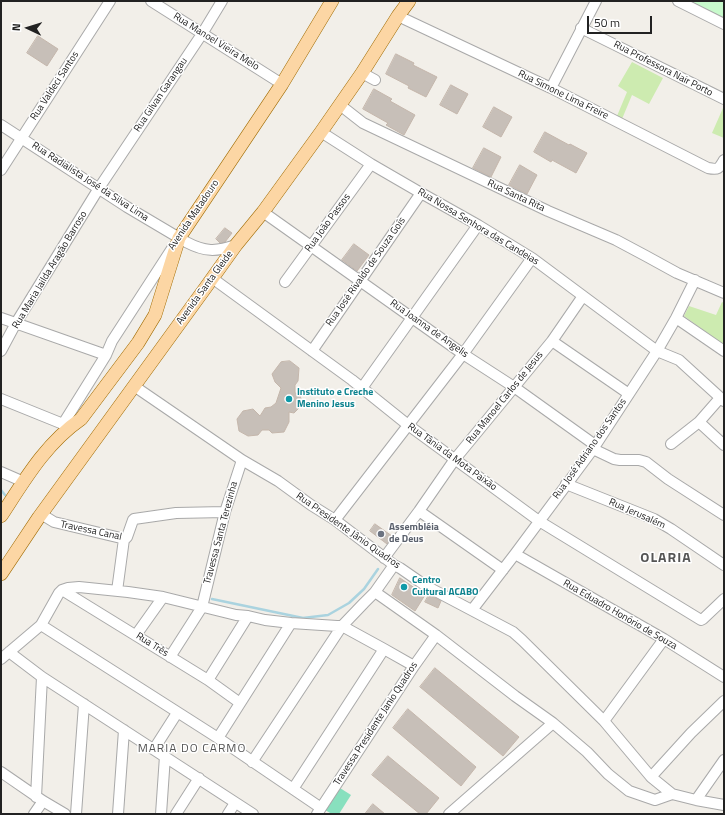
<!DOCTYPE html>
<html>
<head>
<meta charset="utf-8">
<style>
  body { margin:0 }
  #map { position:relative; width:725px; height:815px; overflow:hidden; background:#f2efe9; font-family:"Titillium Web",sans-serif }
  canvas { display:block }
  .frame { position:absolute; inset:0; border:2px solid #222; pointer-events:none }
  .north { position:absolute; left:8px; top:8px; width:40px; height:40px; -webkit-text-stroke:3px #fff; paint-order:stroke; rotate:274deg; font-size:11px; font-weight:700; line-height:16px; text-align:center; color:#222 }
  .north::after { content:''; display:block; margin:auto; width:14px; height:18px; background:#222; clip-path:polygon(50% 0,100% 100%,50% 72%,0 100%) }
  .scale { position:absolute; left:587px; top:16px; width:65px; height:18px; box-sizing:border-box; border:2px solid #222; border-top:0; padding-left:5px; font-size:12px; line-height:14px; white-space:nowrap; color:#222; -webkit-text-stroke:3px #fff; paint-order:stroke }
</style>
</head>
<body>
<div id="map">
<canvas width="725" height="815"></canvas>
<div class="frame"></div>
<div class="north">N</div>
<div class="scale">50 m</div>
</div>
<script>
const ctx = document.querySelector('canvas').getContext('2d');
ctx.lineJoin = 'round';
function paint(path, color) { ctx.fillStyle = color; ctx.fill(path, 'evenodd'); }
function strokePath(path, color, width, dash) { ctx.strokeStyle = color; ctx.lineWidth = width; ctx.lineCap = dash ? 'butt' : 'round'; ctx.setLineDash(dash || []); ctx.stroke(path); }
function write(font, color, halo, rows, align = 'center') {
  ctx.font = font + ' "Titillium Web",sans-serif'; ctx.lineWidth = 3; ctx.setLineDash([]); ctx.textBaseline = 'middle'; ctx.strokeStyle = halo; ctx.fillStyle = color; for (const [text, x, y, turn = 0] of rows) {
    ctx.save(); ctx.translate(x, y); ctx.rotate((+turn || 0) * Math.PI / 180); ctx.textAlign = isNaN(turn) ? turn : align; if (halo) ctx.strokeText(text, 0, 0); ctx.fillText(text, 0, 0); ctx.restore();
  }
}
const grass = new Path2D(`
  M632 62 663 78 649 104 632 95 622 119 617 116 627 92 618 86Z
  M723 108H724V138L712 133Z
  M722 302 724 303V345L684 316 689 306 716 315Z`);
const park = new Path2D(`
  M684 1H724V21Z`);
const pitch = new Path2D(`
  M340 788 351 795 339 814H332L325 810Z`);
const stream = new Path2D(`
  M1 490 5 495
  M212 599 303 618 328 615 349 603 364 589 378 569`);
const building = new Path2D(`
  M38 36 58 49 47 66 27 53Z
  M396 54 414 63 413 65 437 77 426 97 408 88 409 86 386 74Z
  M451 85 468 94 457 114 440 105Z
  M374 89 392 99 390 101 415 115 404 135 386 125 388 123 363 109Z
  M494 107 512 117 501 137 483 127Z
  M545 132 569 145 570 144 587 153 576 173 552 160 551 162 534 152Z
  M484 148 501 157 491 177 473 168Z
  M520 165 537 175 527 194 509 185Z
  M225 228 232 233 225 242 220 243 216 239Z
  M354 244 369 255 357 271 342 260Z
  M290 361 299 368 298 381 295 385V393L300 394 302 405 294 413 289 412V422L284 432 272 433 269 430H262L258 435 248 436 239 431 237 419 243 411 253 409 260 416 265 408 271 407 276 403 281 388 275 382 272 374 281 362Z
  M375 524 392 536 387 544 370 531Z
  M400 578 425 595 415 611 392 595Z
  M429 595 441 601 438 608 425 602Z
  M435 668 519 737 503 756 420 687Z
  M408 709 476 767 461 786 393 728Z
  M388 756 439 798 426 814H420L372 775Z
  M373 804 385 814H365Z`);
const minor = new Path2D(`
  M151 1 282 84
  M678 1 724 24
  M398 16 551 88 708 168C718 170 719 169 724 160
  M581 28 724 99
  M362 73 375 80
  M551 88 596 1
  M340 105 363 123 548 211 616 240 646 256 677 273 724 293
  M1 125 127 207 186 242C205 252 216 252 236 245
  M321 132 371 164 421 193 478 225 532 258 657 351 679 360 724 401
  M1 170 110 1
  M263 212 463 354 514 387 595 445
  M212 278 352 380 408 425 539 521 701 620 703 619 724 599
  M285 282 371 164
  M1 318 106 355
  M676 318 724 351
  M552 341 629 394
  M1 351 16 323 99 188 202 34 222 1
  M312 351 421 193
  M134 386 242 460 278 481 311 505 335 520 394 565 400 568 426 586 513 632 522 640 604 721 651 777 672 794 696 800 724 805
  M362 388 478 225
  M1 399 63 424
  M699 422 724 445
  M69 428 63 424 106 355 112 341 173 247
  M671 444 699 422 720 398
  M593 449 614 459 620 460H639L646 462 668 479 724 515
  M1 472 24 482
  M566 484 654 519 671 529 724 565
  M419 511 503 570
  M41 514 54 522 125 539 127 537 133 520 134 519 176 513 225 512
  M335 520 463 354 532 258
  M515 554 664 639 724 677
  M384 558 419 511 455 459 552 341 583 296
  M62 590 208 680 240 703
  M117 591 124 539
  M375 592 436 635 515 696 553 723 587 752 608 774 629 791 655 800 672 794
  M472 610 515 554 593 449 657 351 676 318 695 280
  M41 625 218 738 321 808
  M136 635 163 597
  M9 652 42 677 253 814
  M170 657 202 607 225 512 242 460
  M1 659 41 625 59 593 62 590 68 588 79 587 128 592 163 597 236 615 248 616 265 620 291 623 337 626H342L364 603 375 592 394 565
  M208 680 248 616
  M604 721 664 639
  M218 738 291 623
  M154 749 177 713
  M252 762 342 626 384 649 414 666
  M1 772 43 801 65 814
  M651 777 691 733 724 701
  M293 789 384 649
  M36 797 42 677
  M696 800 724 760
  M34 814 43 801
  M76 814 84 704
  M118 814 124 730
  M161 814 165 756
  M176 814 199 778
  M228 814 235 803
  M317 814 414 666 436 635
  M449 814 553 723`);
const major = new Path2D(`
  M1 516C24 481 45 444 81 419L138 343 155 315 179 238 282 84 332 1
  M1 574 39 517 206 287 236 245 263 212 321 132 362 73 398 16 409 1`);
const markers = [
  [289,399,4,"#0f9aa8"],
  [381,534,4,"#6b7280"],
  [404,587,4,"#0f9aa8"]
];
const streetNames = [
  ["Rua Manoel Vieira Melo",216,42,32],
  ["Rua Professora Nair Porto",663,69,27],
  ["Rua Valdeci Santos",55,86,-57],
  ["Rua Gilvan Garangau",161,95,-56],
  ["Rua Simone Lima Freire",563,95,26],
  ["Rua Radialista José da Silva Lima",90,182,33],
  ["Rua Santa Rita",516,196,25],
  ["Avenida Matadouro",194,215,-56],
  ["Rua João Passos",328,223,-54],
  ["Rua Nossa Senhora das Candeias",478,227,31],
  ["Rua Maria Jailda Aragão Barroso",50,270,-59],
  ["Rua José Rivaldo de Souza Goís",366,272,-55],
  ["Avenida Santa Gleide",205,288,-54],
  ["Rua Joanna de Angelis",429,329,35],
  ["Rua Manoel Carlos de Jesus",505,398,-51],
  ["Rua José Adriano dos Santos",590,449,-55],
  ["Rua Tânia da Mota Paixão",452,457,36],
  ["Rua Jerusalém",637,514,24],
  ["Travessa Canal",91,531,12],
  ["Rua Presidente Jânio Quadros",348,531,35],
  ["Travessa Santa Terezinha",221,533,-75],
  ["Rua Eduadro Honório de Souza",620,615,30],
  ["Rua Três",152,645,32],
  ["Travessa Presidente Janio Quadros",376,724,-57]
];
const cultureNames = [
  ["Instituto e Creche",297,393],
  ["Menino Jesus",297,405],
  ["Centro",412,581],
  ["Cultural ACABO",412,593]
];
const worshipNames = [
  ["Assembléia",389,528],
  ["de Deus",389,540]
];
const quarterNames = [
  ["MARIA DO CARMO",192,749]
];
const districtNames = [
  ["OLARIA",666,559]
];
paint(grass, '#cdebb0');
paint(park, '#c8facc');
paint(pitch, '#88e0be');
strokePath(stream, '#aad3df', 2.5);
paint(building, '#c7bfb8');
strokePath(building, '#c4b6ab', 1);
strokePath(minor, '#a9a9a9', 12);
strokePath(major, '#a06b00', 14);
strokePath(minor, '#fff', 10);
strokePath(major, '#fcd6a4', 13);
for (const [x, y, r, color] of markers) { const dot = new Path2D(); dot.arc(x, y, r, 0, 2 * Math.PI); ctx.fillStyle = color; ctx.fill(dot); strokePath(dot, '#fff', 1.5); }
write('10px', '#222', '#fff', streetNames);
write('bold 10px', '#0d838f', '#fff', cultureNames, 'left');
write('bold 10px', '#5b616d', '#fff', worshipNames, 'left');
ctx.letterSpacing = '1px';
write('12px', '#555', '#fff', quarterNames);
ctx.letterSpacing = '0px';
ctx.letterSpacing = '1px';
write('bold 14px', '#555', '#fff', districtNames);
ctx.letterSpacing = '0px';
</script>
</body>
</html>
